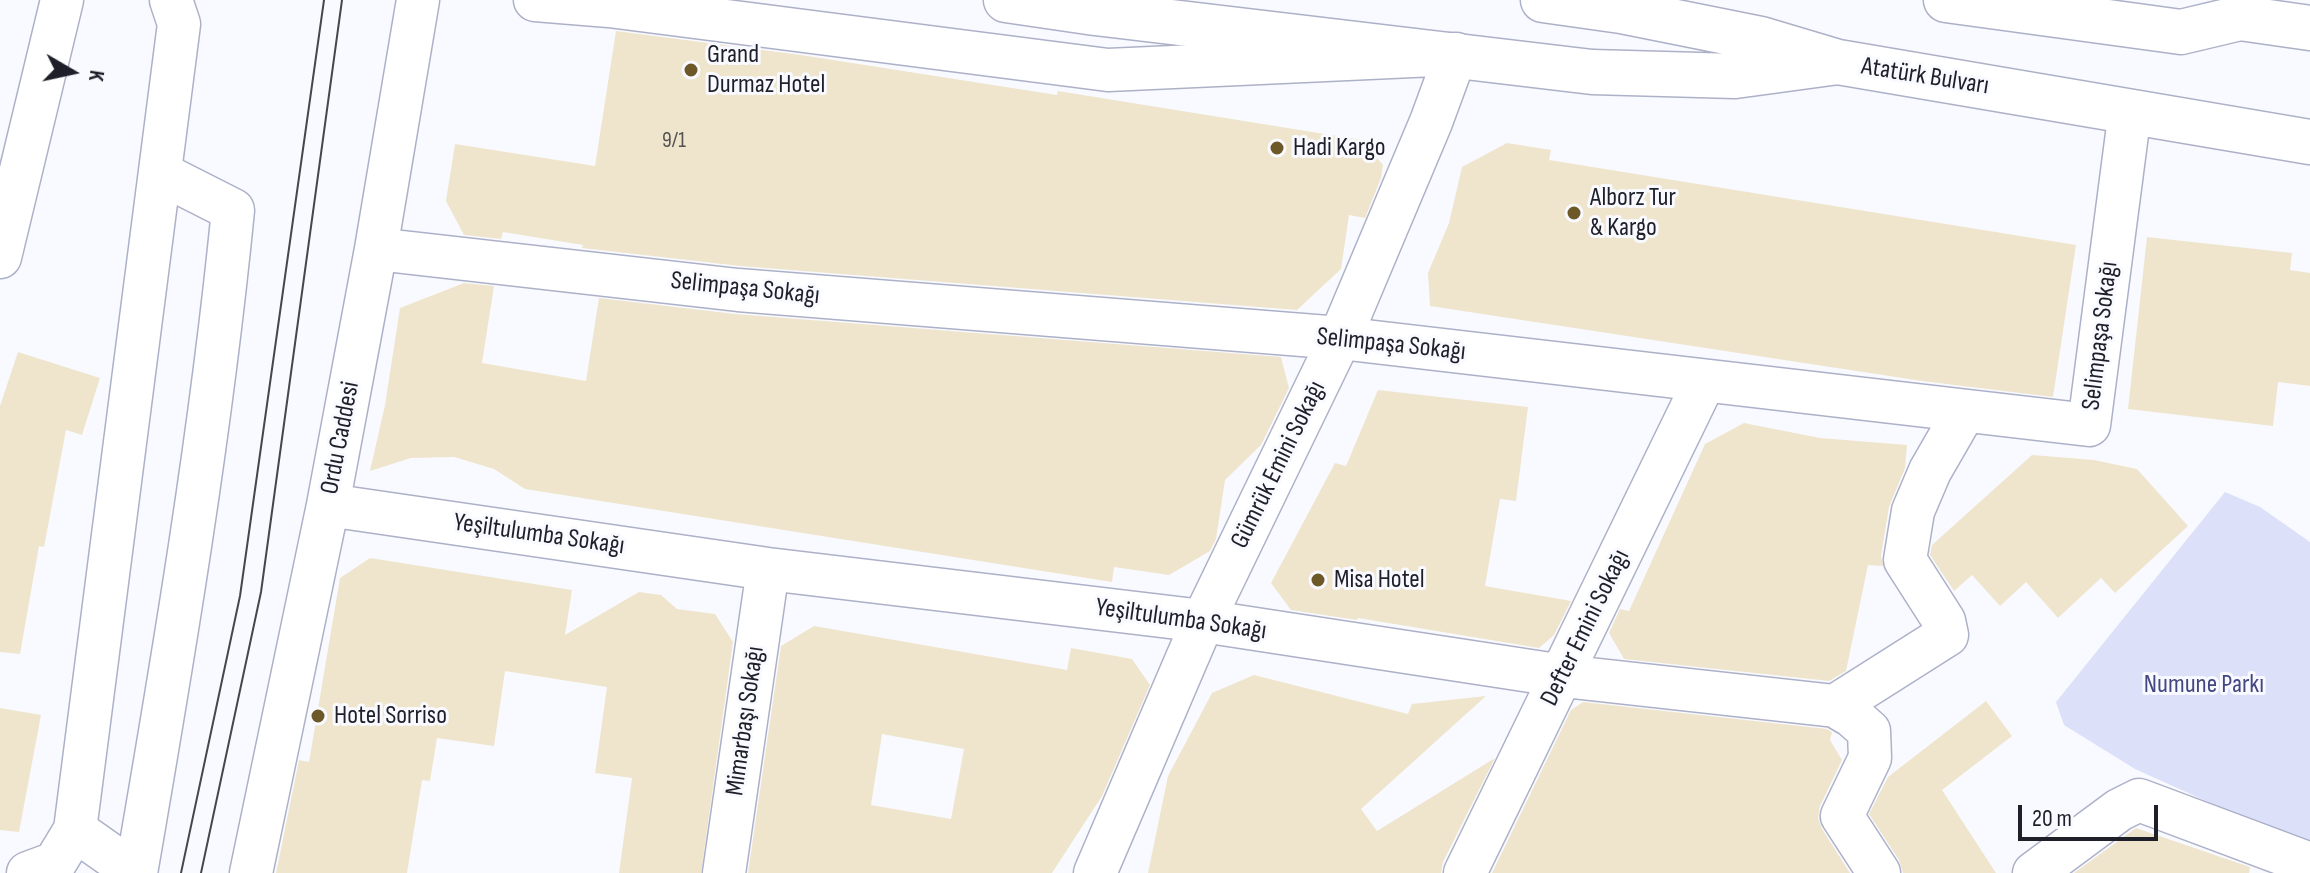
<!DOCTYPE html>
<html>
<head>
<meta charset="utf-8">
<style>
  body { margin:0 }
  #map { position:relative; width:2310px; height:873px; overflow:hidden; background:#f9faff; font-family:"Sofia Sans Condensed",sans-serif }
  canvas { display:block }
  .north { position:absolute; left:32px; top:32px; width:80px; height:80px; -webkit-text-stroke:6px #f9faff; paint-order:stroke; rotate:99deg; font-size:22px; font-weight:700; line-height:32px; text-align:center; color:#1e1f28 }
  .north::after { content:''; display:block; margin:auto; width:28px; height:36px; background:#1e1f28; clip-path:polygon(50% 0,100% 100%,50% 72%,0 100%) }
  .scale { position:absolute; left:2018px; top:805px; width:140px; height:36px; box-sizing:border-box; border:4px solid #1e1f28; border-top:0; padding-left:10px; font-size:24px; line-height:28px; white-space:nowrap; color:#1e1f28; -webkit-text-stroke:6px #f9faff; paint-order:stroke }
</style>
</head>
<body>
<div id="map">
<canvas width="2310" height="873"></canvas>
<div class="north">K</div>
<div class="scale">20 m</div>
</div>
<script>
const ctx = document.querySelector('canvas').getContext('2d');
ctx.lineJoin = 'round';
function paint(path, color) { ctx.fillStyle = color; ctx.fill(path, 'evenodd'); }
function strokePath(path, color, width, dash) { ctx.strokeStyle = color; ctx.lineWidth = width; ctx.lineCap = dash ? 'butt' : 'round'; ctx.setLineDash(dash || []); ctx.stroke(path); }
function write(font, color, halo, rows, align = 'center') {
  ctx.font = font + ' "Sofia Sans Condensed",sans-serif'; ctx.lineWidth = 6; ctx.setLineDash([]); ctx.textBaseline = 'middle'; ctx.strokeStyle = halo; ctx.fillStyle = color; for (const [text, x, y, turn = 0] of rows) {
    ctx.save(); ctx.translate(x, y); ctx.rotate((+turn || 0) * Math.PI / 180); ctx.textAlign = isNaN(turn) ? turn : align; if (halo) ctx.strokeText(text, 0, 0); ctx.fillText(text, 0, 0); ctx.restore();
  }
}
const green = new Path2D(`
  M2225 492 2260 507 2310 542V848L2135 769 2064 725 2056 702Z`);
const building = new Path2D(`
  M616 31 801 55 1057 95 1058 91 1362 140 1383 165 1381 178 1365 218 1349 215 1341 269 1297 310 740 266 582 248 583 245 503 232 501 239 464 235 446 201 455 144 595 166Z
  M1507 143 1551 150 1549 160 2076 245 2053 397 1922 381 1430 306 1428 273 1449 223 1462 167Z
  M2147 237 2292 253 2290 270 2310 273V386L2278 382 2273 426 2128 409Z
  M464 283 494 286 482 363 586 381 599 298 735 314 1281 357 1289 388 1261 445 1225 480 1216 539 1210 551 1169 575 1114 567 1112 582 525 489 494 469 454 457 411 458 370 471 385 405 400 308Z
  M18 352 100 378 82 435 66 430 44 547 39 546 20 654 0 652V406Z
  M1378 390 1528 407 1516 501 1500 499 1485 586 1571 601 1554 635 1539 648 1358 618 1357 620 1291 610 1271 583 1335 463 1346 466Z
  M1744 423 1820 438 1907 445 1905 468 1889 507 1881 556 1883 566 1868 565 1846 671 1829 681 1624 659 1609 633 1620 609 1629 611 1705 444Z
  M2032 455 2094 460 2137 469 2188 526 2115 593 2101 578 2058 618 2026 582 2000 606 1972 575 1954 591 1930 555 1932 545Z
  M370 558 572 590 565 635 639 592 661 595 677 609 715 614 733 642 701 873H619L632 778 595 773 607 687 505 671 494 746 437 738 430 781 422 780 407 873H276L299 760 309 762 340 578Z
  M814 626 1067 670 1071 648 1132 659 1150 685 1102 796 1052 873H748L781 646ZM882 734 964 749 951 819 871 805Z
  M1254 675 1408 714 1412 704 1486 696 1361 809 1377 831 1495 758 1443 862 1441 873H1148L1168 776 1212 693Z
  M1986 701 2012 736 1942 790 1996 873H1903L1899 860 1869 814 1888 777Z
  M1583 702 1827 729 1832 732 1830 740 1842 760 1820 806 1818 818 1822 829 1850 873H1492L1571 710Z
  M0 708 41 715 19 832 0 830Z
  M2136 828 2250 867 2249 873H2074Z`);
const street = new Path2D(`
  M535 0 609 6 1108 70 1456 54 1431 122 1340 338 1203 621 1095 873
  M160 173 233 210C211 433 174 653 136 873L75 830 179 24 171 0
  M376 249 738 290 1340 338 2089 425 2130 111
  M0 257 62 0
  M328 505 768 569 1203 621 1563 676 1835 706 1852 716 1869 731 1870 758 1842 816 1879 873
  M1835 706 1947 635 1944 621 1905 560 1913 511 1930 471 1964 412
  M28 873 55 863 75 830
  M251 873 328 505 376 249 418 0
  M724 873 768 569
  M1465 873 1704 382
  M2034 873 2119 810 2139 800 2310 864`);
const primary = new Path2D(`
  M1006 0 1095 13 1592 72 1735 76 1838 62
  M1543 0 1621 11 1761 39 1838 62 2310 142
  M1946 0 2181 32 2240 18 2310 28`);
const tram = new Path2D(`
  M181 873 240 596 324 0
  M201 873 261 592 342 0`);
const markers = [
  [691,70,8,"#6d5827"],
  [1277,148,8,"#6d5827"],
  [1574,213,8,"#6d5827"],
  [1318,580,8,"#6d5827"],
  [318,716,8,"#6d5827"]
];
const numberNames = [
  ["9/1",674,141]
];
const poiNames = [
  ["Grand",707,55],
  ["Durmaz Hotel",707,85],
  ["Hadi Kargo",1293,148],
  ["Alborz Tur",1590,198],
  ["& Kargo",1590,228],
  ["Misa Hotel",1334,580],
  ["Hotel Sorriso",334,716]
];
const streetNames = [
  ["Atatürk Bulvarı",1925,77,9],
  ["Selimpaşa Sokağı",745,289,6],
  ["Selimpaşa Sokağı",2101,336,-83],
  ["Selimpaşa Sokağı",1391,345,6],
  ["Ordu Caddesi",341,438,-79],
  ["Gümrük Emini Sokağı",1279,465,-64],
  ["Yeşiltulumba Sokağı",539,535,8],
  ["Yeşiltulumba Sokağı",1181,620,8],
  ["Defter Emini Sokağı",1586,628,-64],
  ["Mimarbaşı Sokağı",746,721,-82]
];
const parkNames = [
  ["Numune Parkı",2204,685]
];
paint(green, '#dce0f8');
paint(building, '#efe5cd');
strokePath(street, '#adb1c8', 45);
strokePath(primary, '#adb1c8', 47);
strokePath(street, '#fff', 42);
strokePath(primary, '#fff', 44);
strokePath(tram, '#45464f', 2);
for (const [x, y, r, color] of markers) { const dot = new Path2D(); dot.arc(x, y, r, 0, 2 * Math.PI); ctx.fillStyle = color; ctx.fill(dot); strokePath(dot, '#f9faff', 3); }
write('22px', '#525051', null, numberNames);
write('26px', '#1e1f28', '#f9faff', poiNames, 'left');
write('26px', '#1e1f28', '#f9faff', streetNames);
write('26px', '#434780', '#f9faff', parkNames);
</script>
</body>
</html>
